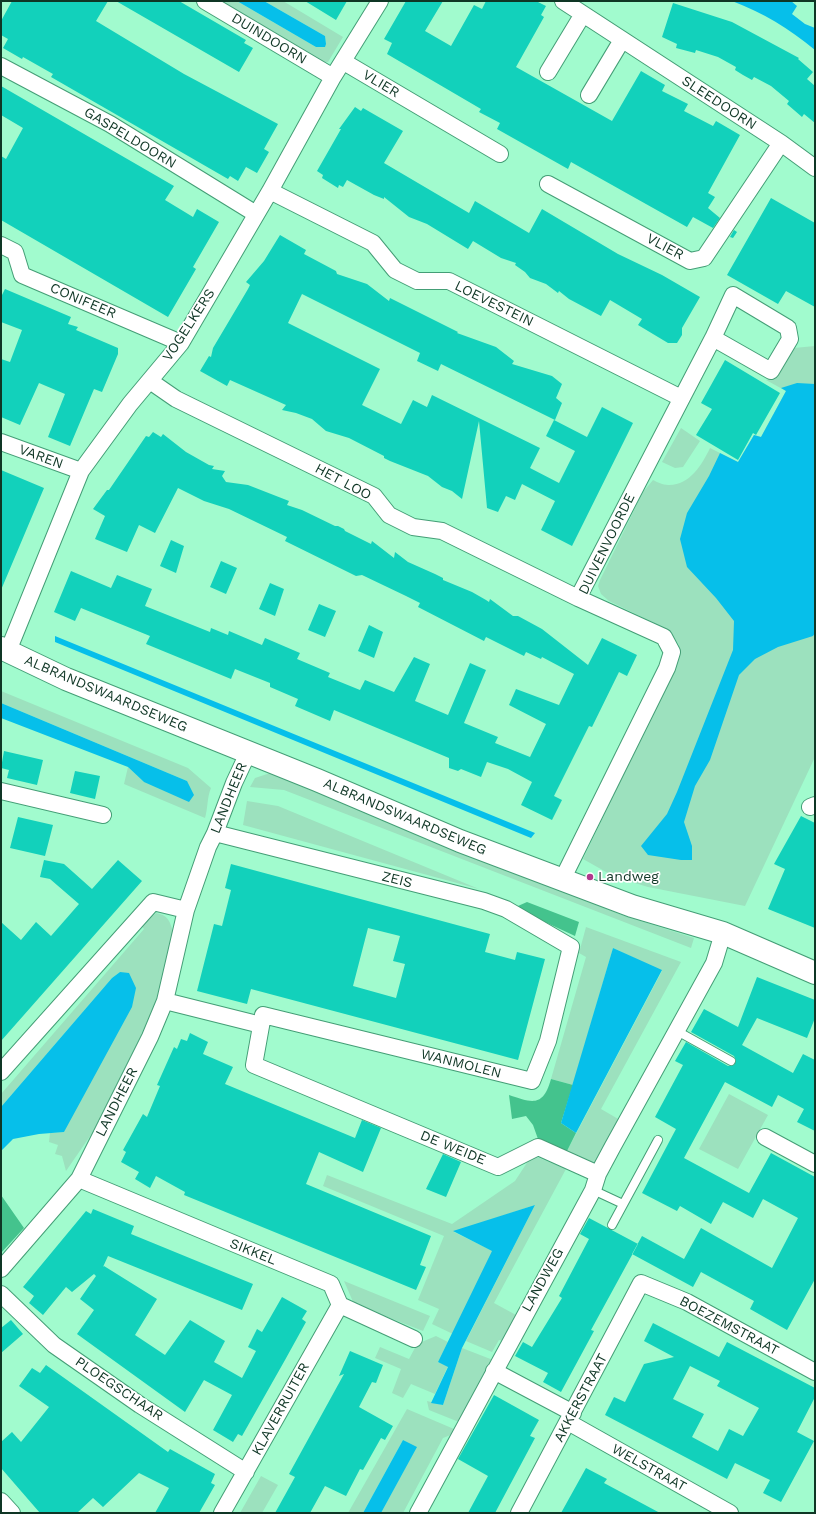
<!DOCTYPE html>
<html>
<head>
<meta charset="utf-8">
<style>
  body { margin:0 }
  #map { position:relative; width:816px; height:1514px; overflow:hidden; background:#a1fbce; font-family:"Work Sans",sans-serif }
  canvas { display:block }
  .frame { position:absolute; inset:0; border:2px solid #0f3625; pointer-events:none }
</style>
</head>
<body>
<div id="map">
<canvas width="816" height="1514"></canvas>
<div class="frame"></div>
</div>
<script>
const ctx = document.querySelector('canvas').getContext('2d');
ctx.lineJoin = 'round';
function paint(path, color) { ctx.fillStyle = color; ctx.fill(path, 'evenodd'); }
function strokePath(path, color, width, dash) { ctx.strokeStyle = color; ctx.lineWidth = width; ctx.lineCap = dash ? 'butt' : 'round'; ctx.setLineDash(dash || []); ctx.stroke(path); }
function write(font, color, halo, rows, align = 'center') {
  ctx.font = font + ' "Work Sans",sans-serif'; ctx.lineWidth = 3.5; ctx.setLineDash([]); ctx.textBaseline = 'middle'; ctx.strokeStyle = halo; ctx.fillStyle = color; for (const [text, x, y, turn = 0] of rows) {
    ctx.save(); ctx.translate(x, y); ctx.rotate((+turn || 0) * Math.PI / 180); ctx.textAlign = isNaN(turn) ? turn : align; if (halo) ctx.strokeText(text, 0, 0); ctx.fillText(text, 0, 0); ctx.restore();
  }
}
const green = new Path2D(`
  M219 1H237L316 47 326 44 325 36 264 1H283L343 37 328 62H324Z
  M815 346V757L745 906 648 887 615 877 583 859 680 656 679 645 671 633 656 624 609 601 601 594 598 586 600 580 643 492 653 480C657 482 663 485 668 485 689 486 702 465 710 448L738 462 754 435 761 437 786 391 766 380 777 377 794 348Z
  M681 428 700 441 683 467 675 468 662 462Z
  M1 691 188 768 211 788C207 797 208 808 205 818L124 784 128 767 144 782 187 781 1 703Z
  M270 773 622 915 694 938 691 948 284 790 250 787 255 778Z
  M247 801 278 806 479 889 243 825Z
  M156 913C168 915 170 921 173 932L155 1007 95 1129 66 1171 62 1156 55 1154 58 1145 49 1142 50 1133 64 1132 120 972 112 978 1 1107V1094L144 929 141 925Z
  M586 927 681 962 601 1109 620 1120 594 1164 567 1151 662 971 613 948 573 1085 551 1079 586 957 579 953Z
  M729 1094 768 1115 738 1169 699 1149Z
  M532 1155 566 1169 494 1303 516 1315 504 1341 499 1340 492 1352 466 1341 535 1205 454 1232 493 1251 453 1334 432 1324 439 1309 418 1300 444 1236 323 1186 327 1175 452 1224 515 1181Z
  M344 1281 430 1316 423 1331 354 1304Z
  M436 1336 448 1342 438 1362 448 1366 435 1394 411 1384 403 1398 392 1393 401 1369 375 1358 380 1347 409 1359 417 1344Z
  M462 1348 493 1360 459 1422 429 1410 427 1401 443 1405Z
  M407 1409 454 1429 453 1434 443 1438 403 1513H381L416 1448 403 1440 363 1513H348Z
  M261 1476 278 1485 262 1513H240Z`);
const forest = new Path2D(`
  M527 902 579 922 575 936 517 909 518 906Z
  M551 1079 573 1085 561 1123 576 1133 567 1151 538 1139 533 1125 526 1116 512 1119 509 1095C533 1103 543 1107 551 1079Z
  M1 1195 24 1228 1 1253Z`);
const water = new Path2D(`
  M237 1H264L325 36 326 44 325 47H316Z
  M732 1H791L797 6 792 14 805 24 815 28V50C788 28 764 13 732 1Z
  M797 383 815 384V633L813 636 778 647 755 659 739 675 710 760 695 786 684 822 692 846V860H681L648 855 641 846 667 814 677 792 733 650 734 621 716 598 687 567 680 539 687 513 709 476 720 453 738 462 754 435 761 437 786 391 781 388Z
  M55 636 535 833 531 838 55 642Z
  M1 703 187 781 194 795 189 802 144 782 128 767 1 718Z
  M613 948 662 970 576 1133 561 1123Z
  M120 972 129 973 136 988 132 1007 64 1132 39 1134 13 1139 1 1151V1107L112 978Z
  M535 1205 462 1348 443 1405 431 1403 448 1367 438 1362 492 1251 453 1231Z
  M403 1440 417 1447 381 1513H363Z`);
const building = new Path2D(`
  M12 1H108L96 21 184 74 278 124 264 149 269 152 257 173 246 167 238 181 230 176 228 179 51 77 53 74 23 57 22 59 3 48 8 39 1 35V21Z
  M116 1H179L246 40 244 43 253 48 239 72Z
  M305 1H347L336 20Z
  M406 1H443L425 31 451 46 474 5 482 9 486 1H536L546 6 541 15 544 17 516 67 612 121 641 71 665 85 662 91 688 104 684 111 713 126 716 121 740 135 708 193 715 197 708 208 720 218 713 228 693 217 687 227 571 162 568 169 497 129 500 123 479 112 481 109 387 54 392 43 384 39Z
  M673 3 732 22 799 58 798 59 813 72 807 79 815 86V123L804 114 802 117 787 104 789 101 771 86 754 77 752 80 743 75 735 70 736 67 718 57 696 50 695 53 676 48 677 44 662 37Z
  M1 86 174 186 165 200 193 217 197 209 219 222 193 267 196 269 168 317 1 220V156L6 159 23 128 1 115Z
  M355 107 361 111 363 108 403 131 384 163 469 213 475 201 529 233 542 209 618 254 662 275 700 297 682 328V335L677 343H668L638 325 642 319 610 300 601 316 569 299 559 291 558 293 546 284 530 278 525 272 515 265 516 263 501 258 473 241 468 249 427 224 409 217 384 197V199L374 195 347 180 343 187 339 185 338 188 322 178 323 175 317 171 341 129H339Z
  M771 198 815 223V307L786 291 778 304 727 275Z
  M734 230 737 232 733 238 730 237Z
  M280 235 306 250 304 254 336 271 337 274 367 284 389 301 390 298 458 332 457 333 496 347 514 361 512 364 552 376 562 384 556 398 562 403 555 420 441 364 438 371 417 361 420 353 302 294 288 323 380 369 362 405 401 424 413 400 427 407 432 395 540 448 530 468 559 483 575 451 546 436 554 420 587 437 602 407 633 423 572 546 541 530 555 501 522 484 515 500 506 496 498 512 487 508 479 421 462 499 452 491 442 487 428 476 390 461 384 458V456L349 438 326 431 312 419 296 413 282 410 286 405 230 380 227 386 200 371 209 356 211 357 213 348 248 289 250 285 246 282 264 261Z
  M5 289 71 317 68 324 78 327 76 330 118 348V354L102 392 94 389 70 446 48 437 65 394 39 383 20 425 1 417V359L10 362 22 330 1 322V297Z
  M725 360 780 393 756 435 753 433 738 460 696 435 712 409 701 403Z
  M153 432 161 437 163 434 186 452 209 465 214 466 212 469 225 471 222 476 226 482 248 485 289 501 287 505 302 510 335 526H338L344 529 345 531 371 544 372 541 394 558 395 552 408 562 435 574 443 578V580L472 592 486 600 489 602 490 599 513 616H518L542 629 588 665 602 638 637 655 627 676 619 672 592 727 589 726 554 796 562 800 552 820 521 805 532 782 508 769 487 762 481 777 461 769 458 771 449 768V758L334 710 330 721 295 706 298 699 270 687V683L235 669 231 679 146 644 150 636 81 608 75 621 54 612 71 571 111 588 117 575 152 589 145 606 210 632 211 628 228 635 229 631 262 645 265 638 300 653 297 659 330 673 328 677 360 690 365 680 394 692 414 657 430 664 415 701 448 715 470 663 486 670 464 723 498 737 495 743 530 757 546 724 509 705 516 689 559 705 574 674 542 657 541 659 526 652 524 656 486 637 484 641 418 607 420 603 406 596 362 575 356 576 285 541 287 537 229 509 204 501 178 488 155 533 139 525 127 552 95 539 105 516 93 509 107 490H109L146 436 149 437Z
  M1 470 44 488 1 590Z
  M171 540 184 546 176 573 160 566Z
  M221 561 237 568 226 594 210 587Z
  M270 583 284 589 275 616 259 609Z
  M319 604 336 611 325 637 308 630Z
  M369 625 383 632 374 658 358 651Z
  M4 751 43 760 37 785 7 778 9 770 1 768Z
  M75 771 100 776 95 799 70 793Z
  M801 816 815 823V928L768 909 785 869 774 864Z
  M18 817 53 825 45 856 10 848Z
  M44 860 64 864 92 889 118 860 142 881 1 1041V922L21 940 36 922 51 936 79 904 50 879 40 877Z
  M231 864 490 934 485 952 515 960 517 952 545 959 518 1060 251 989 247 1004 197 991 214 924 222 926 231 890 225 888ZM368 928 400 936 393 961 405 964 396 998 353 986Z
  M757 977 815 1000V1018L807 1038 757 1018 742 1045 793 1073 803 1054 815 1060V1131L797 1122 804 1109 778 1095 772 1107 725 1082 684 1158 749 1193 771 1153 815 1177V1279L787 1330 750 1309 754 1301 701 1272 693 1287 632 1254 642 1236 684 1259 701 1228 772 1268 798 1218 763 1199 753 1218 723 1202 711 1224 680 1206 677 1211 642 1193 676 1129 655 1117 683 1065 675 1061 686 1042 728 1066 734 1065 736 1061 734 1056 691 1032 704 1009 738 1027Z
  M190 1033 208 1042 203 1054 233 1067 225 1084 355 1138 362 1120 381 1128 363 1172 319 1152 306 1184 431 1236 420 1265 426 1267 416 1290 184 1195 185 1192 156 1176 150 1188 135 1179 139 1172 121 1162 126 1152 123 1150 143 1114 147 1117 160 1086 157 1085 174 1047 177 1049 181 1039 187 1041Z
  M443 1154 461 1162 446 1197 426 1189Z
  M93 1209 134 1226 131 1234 253 1284 242 1310 108 1256 103 1267 104 1266 157 1299 135 1335 165 1355 190 1320 225 1341 214 1362 242 1378 256 1351 248 1347 257 1329 262 1332 282 1297 307 1311 302 1319 306 1322 285 1360 242 1436 238 1434 233 1442 213 1430 232 1395 204 1380 185 1412 77 1334 94 1310 80 1299 96 1276 94 1274 72 1292 66 1287 43 1315 29 1303 34 1296 23 1287 86 1211 91 1214Z
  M589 1218 638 1244 591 1330 594 1331 561 1392 543 1382 548 1373 515 1356 523 1342 532 1347 562 1298 559 1296 589 1239 580 1234Z
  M11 1320 23 1334 1 1353V1328Z
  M653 1323 719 1357 727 1342 815 1388V1397L797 1432 814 1441 781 1502 763 1493 770 1480 735 1463 727 1479 605 1415 614 1397 625 1402 644 1364 674 1357 644 1341ZM690 1366 720 1381 717 1386 759 1408 743 1436 729 1429 718 1451 692 1437 704 1414 673 1399Z
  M350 1351 383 1365 376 1383 372 1382 359 1407 393 1426 385 1440 381 1438 363 1470 360 1469 346 1496 325 1486 310 1513H275L295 1477 289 1474 344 1374 339 1376Z
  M46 1365 168 1452 170 1449 215 1474 211 1483 215 1485 199 1513H155L169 1488 139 1473 103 1507 93 1498 77 1513H40L1 1468V1442L12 1432 21 1442 49 1407 19 1386 32 1368 40 1373Z
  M494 1395 539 1420 530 1436 535 1438 495 1513H468L488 1476 458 1459Z
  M586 1468 607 1479 604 1483 660 1513H561Z`);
const lane = new Path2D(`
  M677 1031 731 1061
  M593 1190 623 1204
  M612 1225 658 1140`);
const street = new Path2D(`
  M205 1 333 77
  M563 1 781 143 815 168
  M344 62 500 154
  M1 66 110 124 256 214
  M548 72 583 14
  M589 95 622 40
  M548 184 690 261 704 258 781 143
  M270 191 373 243 395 270 417 281H449L681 398
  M1 245 15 252 22 275 181 343
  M733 295 788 328 790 339 771 371 713 338Z
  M150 381 176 399 374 496 389 515 413 527 442 531 578 598
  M1 442 81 471
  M8 651 81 471 130 404 181 343 270 191 333 77 380 1
  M1 791 103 815
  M810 807 815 805
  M215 833 484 901 506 909 571 947 548 1041 532 1081 263 1015 254 1065 498 1167 538 1147 598 1174
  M562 880 667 668 672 652 664 637 578 598 713 338
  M165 1001 261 1025
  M1 1072 153 902 186 910
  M765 1137 815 1164
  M79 1179 331 1284 340 1305 414 1339
  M1 1269 79 1179 150 1037 165 1001 186 910 208 847 215 833 234 783 248 753
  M1 1294 54 1345 140 1405 246 1472
  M494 1371 573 1413
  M568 1422 730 1513
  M1 1501 12 1513
  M222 1513 340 1305
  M418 1513 593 1190 598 1174 613 1146 714 963 723 933
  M519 1513 641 1283 687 1302 815 1372`);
const secondary = new Path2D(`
  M1 648 66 679 317 780 460 841 632 906 723 933 815 973`);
const markers = [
  [590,877,4,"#b1388d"]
];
const streetNames = [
  ["DUINDOORN",269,39,31],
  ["VLIER",381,84,31],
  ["SLEEDOORN",719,103,33],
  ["GASPELDOORN",130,138,31],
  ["VLIER",665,247,28],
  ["CONIFEER",83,301,23],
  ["LOEVESTEIN",494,304,26],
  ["VOGELKERS",189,325,-57],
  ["VAREN",41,457,20],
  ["HET LOO",343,482,28],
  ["DUIVENVOORDE",607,544,-64],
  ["ALBRANDSWAARDSEWEG",106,694,23],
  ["LANDHEER",229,798,-68],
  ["ALBRANDSWAARDSEWEG",405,817,23],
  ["ZEIS",397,880,14],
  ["WANMOLEN",461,1064,14],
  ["LANDHEER",117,1102,-63],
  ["DE WEIDE",453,1148,22],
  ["SIKKEL",253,1252,22],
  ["LANDWEG",543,1280,-61],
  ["BOEZEMSTRAAT",729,1326,28],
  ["PLOEGSCHAAR",119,1389,34],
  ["AKKERSTRAAT",581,1398,-62],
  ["KLAVERRUITER",281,1409,-61],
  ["WELSTRAAT",649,1468,29]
];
const poiNames = [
  ["Landweg",598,877]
];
paint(green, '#9ce1be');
paint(forest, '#44c38d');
paint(water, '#06bfea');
paint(building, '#12d1bb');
strokePath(lane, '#449e76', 10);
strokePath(street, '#449e76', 18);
strokePath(secondary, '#449e76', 24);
strokePath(lane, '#fff', 8);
strokePath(street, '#fff', 16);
strokePath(secondary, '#fff', 22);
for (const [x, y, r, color] of markers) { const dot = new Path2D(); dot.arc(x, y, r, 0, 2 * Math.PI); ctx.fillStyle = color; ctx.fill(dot); strokePath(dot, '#fff', 1.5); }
write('14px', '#0f3625', '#fff', streetNames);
write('14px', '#0f3625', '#fff', poiNames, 'left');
</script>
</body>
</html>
